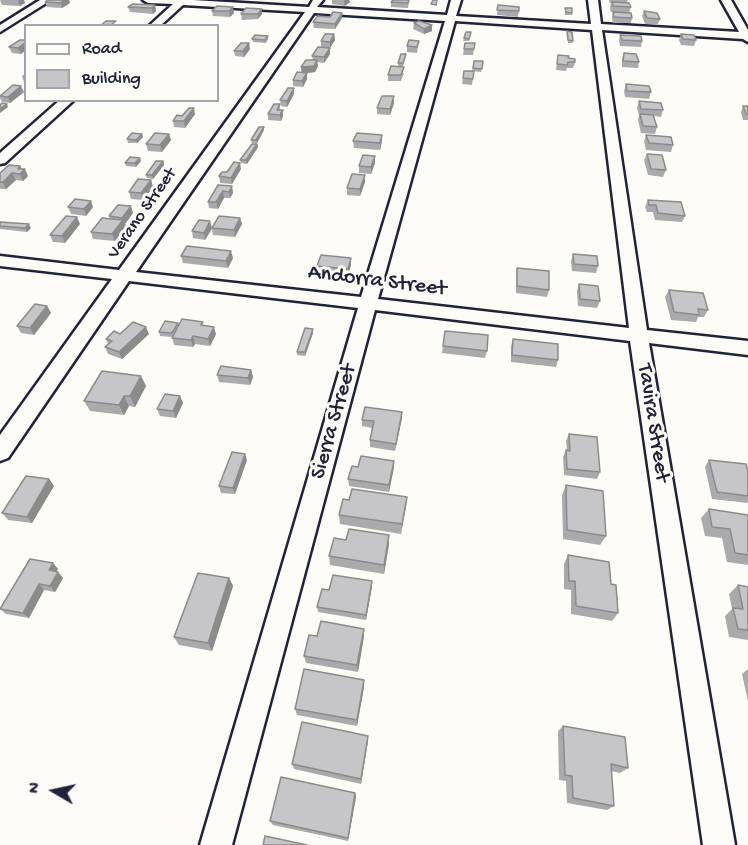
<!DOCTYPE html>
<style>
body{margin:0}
#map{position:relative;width:748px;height:845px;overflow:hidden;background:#fdfcf7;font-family:"Gochi Hand",sans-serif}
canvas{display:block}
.legend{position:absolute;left:24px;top:24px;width:195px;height:78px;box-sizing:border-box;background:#fdfcf7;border:2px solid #a5a5ac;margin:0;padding:8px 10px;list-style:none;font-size:18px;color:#22223b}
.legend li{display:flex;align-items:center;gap:12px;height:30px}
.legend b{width:30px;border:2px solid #a5a5ac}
.north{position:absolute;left:24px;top:761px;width:60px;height:60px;-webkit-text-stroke:4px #fdfcf7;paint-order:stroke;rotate:279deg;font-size:16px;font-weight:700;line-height:24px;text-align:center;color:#22223b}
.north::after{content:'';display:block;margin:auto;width:21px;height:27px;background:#22223b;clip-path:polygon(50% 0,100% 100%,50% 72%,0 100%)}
</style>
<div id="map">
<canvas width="748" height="845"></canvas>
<ul class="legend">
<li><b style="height:8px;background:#fdfcf7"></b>Road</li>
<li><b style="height:16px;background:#c6c6c8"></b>Building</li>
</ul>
<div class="north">N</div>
</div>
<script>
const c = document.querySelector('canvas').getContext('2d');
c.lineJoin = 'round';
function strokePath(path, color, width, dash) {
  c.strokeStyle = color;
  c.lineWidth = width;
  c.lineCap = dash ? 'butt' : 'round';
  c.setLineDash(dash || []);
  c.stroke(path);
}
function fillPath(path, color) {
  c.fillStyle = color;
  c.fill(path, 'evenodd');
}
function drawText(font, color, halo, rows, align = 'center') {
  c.font = font + ' "Gochi Hand",sans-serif';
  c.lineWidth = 6;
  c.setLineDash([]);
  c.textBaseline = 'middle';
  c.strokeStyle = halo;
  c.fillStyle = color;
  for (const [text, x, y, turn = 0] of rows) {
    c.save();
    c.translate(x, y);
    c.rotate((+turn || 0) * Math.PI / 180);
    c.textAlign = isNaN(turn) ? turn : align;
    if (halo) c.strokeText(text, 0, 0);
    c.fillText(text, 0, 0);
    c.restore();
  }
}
const minor = new Path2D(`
 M40 0H51L0 32V25Z
 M143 0H193L309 7 313 0H323L317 7 447 15 451 0H461L456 16 591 24 588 0H598L601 24 739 32 721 0H731L748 30V42L743 39 602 30 647 330 748 341V355L649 343 735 845H703L630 341 375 310 232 845H200L358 308 129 281 8 458 0 461V435L112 279 0 266V256L119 270 305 12 183 5 160 26H149L173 4 148 3ZM314 13 445 21 361 297 136 272ZM455 21 592 30 629 328 378 299Z
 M60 100H74L5 163 0 164V153Z`);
strokePath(minor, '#22223b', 5);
fillPath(minor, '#fdfcf7');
fillPath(new Path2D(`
 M0 0H24L25 3 20 6 2 5Z
 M48 0H69L70 3 62 8 47 7 45 2Z
 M332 0H349L350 2 345 6 332 4Z
 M409 0 408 8 391 7V2Z
 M609 0H628L627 3 631 7 629 13 611 12 610 8 611 3H610Z
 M155 5 156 11 153 14 130 12 128 7Z
 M498 5 519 11 518 17 497 15Z
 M217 6 234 13 230 17 213 16 212 11Z
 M565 8 572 13V15H565Z
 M644 11 660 19 658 24H645L642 16Z
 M613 12 632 18 631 23H613L612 18Z
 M342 13V18L335 29 314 28 313 22Z
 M241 14H262L258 19 242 20Z
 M414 23 432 31 424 34 413 29Z
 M567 31 573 41 572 43H568Z
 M471 32 469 41H463L464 38Z
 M334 34 335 40 330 48V54L324 63 317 62 318 66 315 72 307 73V79L303 87 293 86V80L313 60 312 56 321 47V41Z
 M681 34 696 40 694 46 681 45 679 40Z
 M620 35 642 41 641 47 620 46 619 41Z
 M268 36V39L266 43 253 42 252 39Z
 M26 40 21 54 12 53 9 47Z
 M419 41 417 53 407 52V46Z
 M465 43H475L473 55H463Z
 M250 49 244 57 235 56 234 51Z
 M624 53 639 62 638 68 622 67V59Z
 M558 55 568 58 575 62 573 68H567L566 71 556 70Z
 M406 57 403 66H398V63Z
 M474 61H483L481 72 472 71Z
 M464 71H474L472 85 462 84Z
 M26 73V83L24 82 22 76Z
 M404 73 401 81H388V75Z
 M626 84 651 92 649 99 625 97 624 91Z
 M24 92 10 103 2 102 0 98V95Z
 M294 94 287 107 281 106 280 100Z
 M394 96V103L390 115 377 114V108Z
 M639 101 663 110 661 117 654 116 657 127 655 134 641 133 638 120 639 115 637 108Z
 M280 104V110L283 116 281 121 268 120V114Z
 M743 106H748V120H743L741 112Z
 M195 114 185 128 174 127 173 121 182 116Z
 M264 130 257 143H252L251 140Z
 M142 134 143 137 137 143H128L127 139Z
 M169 134 171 140 162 152 148 151 146 144Z
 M646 135 673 145 671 152 646 150 644 141Z
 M353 141H382L380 150 354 148Z
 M257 144 258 147 247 164 241 163 240 160Z
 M647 154 666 170 663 177 648 175 644 160Z
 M141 161 136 167 126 166 125 163Z
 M163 161 164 165 153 179 147 178 146 175Z
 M375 163 371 174 359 173V166Z
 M20 166 28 176 23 181 16 180 6 189H0V173Z
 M241 169 232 184 220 183 219 176 227 172Z
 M365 175V182L360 196 347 195V188Z
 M151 180 153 187 143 200 131 199 129 192Z
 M218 185 232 186 233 193 230 198H224L218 209 209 208 208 202Z
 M648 200 685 216 682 222 655 220 653 212H647L645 207Z
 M68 207H93L86 216 71 214Z
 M133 213 125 224 126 226 115 241 93 239 91 232 110 218 109 216Z
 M240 218 242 224 235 237 213 235 212 229 205 240 193 238 192 231 212 227Z
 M0 222 31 228 27 232 0 229Z
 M80 224 65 243 53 242 50 235Z
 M573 254 598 266 596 273 572 271 571 261Z
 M181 256 233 258 228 268 183 263Z
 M351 258V265L348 276 317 273V266Z
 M517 268 549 290 547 297 516 293V275Z
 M579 284 600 301 597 308 578 306 577 291Z
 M669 290 708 310 704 317H698L696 322 671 320 665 297Z
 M47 306 51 313 34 335 21 333 17 326Z
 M178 323 179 325 204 326 216 334 210 346 195 344 193 347 174 345 172 337 160 336 159 332Z
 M313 329V333L305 356 297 355V352Z
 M445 331 487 351 485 358 442 353Z
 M120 334H149L122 359 108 354 105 347 108 344 106 339Z
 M513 339 558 360 556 367 511 362V346Z
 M251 370 253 377 250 385 219 382 217 375Z
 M141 376 146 386 135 407 129 406 124 415 90 411 84 401Z
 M183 403 176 418 160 416 157 409Z
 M402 412V418L395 451 370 447V440L372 428 362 426V420Z
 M569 434 600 472 597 479 564 475 563 457 566 450H567L566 441Z
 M247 460 235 494 221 493 219 486Z
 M709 460 748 471V503L712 499 705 467Z
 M394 461V467L389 492 349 486 348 479 358 467Z
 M49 479 54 486 32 523 8 520 2 513Z
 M566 485 606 536 600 545 563 539 562 495Z
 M407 497 401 534 340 524 339 515 349 500Z
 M709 509 748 515V565L727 562 722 538 705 536 701 518Z
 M346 540 389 544 384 574 330 565 329 556Z
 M568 555 618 613 612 621 571 614V590L564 589V564Z
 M53 563 58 569 56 571 58 572 63 578 55 592 44 590 29 618 6 614 0 609Z
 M229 578 233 586 212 651 179 645 174 637Z
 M372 581V586L366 620 318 612 317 607 329 590Z
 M738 585 748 587V640L729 637 725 616 732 609 729 594Z
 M364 629V636L358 672 306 663 304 656 317 636Z
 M748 669V701L742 674Z
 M364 687 357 726 297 715 295 709Z
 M563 726 628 768 620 773 611 771 614 806 607 810 567 803 566 781 559 780 558 731Z
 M368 736V741L361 784 294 769 292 764Z
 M355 793 356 797 348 841 273 825 270 821Z`), '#aaaaac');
fillPath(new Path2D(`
 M19 0H24L25 3 20 6 18 1Z
 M64 0H69L70 3 62 8 61 3Z
 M345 0H349L350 2 345 6 344 1Z
 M155 5 156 11 153 14 152 8Z
 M233 7 234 13 230 17 229 11Z
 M262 9V14L258 19V14Z
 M342 13V18L335 29V24Z
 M432 25V31L424 34V29Z
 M334 34 335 40 330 48V42Z
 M26 42V50L21 54 18 48Z
 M249 43 250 49 244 57 243 51Z
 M330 48V54L324 63V57Z
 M317 60 318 66 315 72 307 73V79L303 87 301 67Z
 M21 86 24 92 10 103 8 97Z
 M294 88V94L287 107V101Z
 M394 96V103L390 115V109Z
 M7 104 8 107 0 113V109Z
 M194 108 195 114 185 128 184 121Z
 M283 110V116L281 121 280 115Z
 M264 127V130L257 143 256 140Z
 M142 134 143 137 137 143 136 140Z
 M169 134 171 140 162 152 160 145Z
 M382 135V141L380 150V143Z
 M257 144 258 147 247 164 246 160Z
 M375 156V163L371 174V167Z
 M140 158 141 161 136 167 135 163Z
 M163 161 164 165 153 179 152 175Z
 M240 163 241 169 232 184 231 178Z
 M20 166 23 171 25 169 28 176 23 181 18 169Z
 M12 173 16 180 6 189 3 182Z
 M365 175V182L360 196V189Z
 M151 180 153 187 143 200 141 193Z
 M232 186 233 193 230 198 229 192Z
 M223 191 224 198 218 209 216 202Z
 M91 201 93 207 86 216 84 209Z
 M131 206 133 213 125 224 126 226 115 241 112 234 123 220 122 218Z
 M77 217 80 224 65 243 62 236Z
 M240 218 242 224 235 237 234 230Z
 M210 221 212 228 205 240 204 233Z
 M29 224 31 228 27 232 25 228Z
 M231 251 233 258 228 268 226 261Z
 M351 258V265L348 276V269Z
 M47 306 51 313 34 335 30 328Z
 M146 327 149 334 122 359 119 352Z
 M214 327 216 334 210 346 208 339Z
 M313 329V333L305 356V352Z
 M193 336 195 344 193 347 191 340Z
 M251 370 253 377 250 385 248 378Z
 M141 376 146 386 135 407 130 396Z
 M124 396 129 406 124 415 119 405Z
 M180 396 183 403 176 418 173 411Z
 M402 412V418L395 451 396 444Z
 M245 454 247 460 235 494 233 488Z
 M394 461V467L389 492V485Z
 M49 479 54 486 32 523 27 517Z
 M407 497 406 507 401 534 402 524Z
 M389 535V544L384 574V565Z
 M53 563 58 569 54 576 49 570Z
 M58 572 63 578 55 592 50 586Z
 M229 578 233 586 212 651 208 643Z
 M372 581V586L366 620V615Z
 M39 584 44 590 29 618 23 613Z
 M364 629V636L358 672 357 665Z
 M364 680V687L357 726V720Z
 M368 736V741L361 784V779Z
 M355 793 356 797 348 841V838Z`), '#8b8b8c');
const building = new Path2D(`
 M48 0H64L61 3 45 2Z
 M393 0H409L408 3 391 2Z
 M433 0H437L436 5 431 4Z
 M612 2 629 3 631 7 613 6Z
 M133 4 155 5 152 8 128 7Z
 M498 5 519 7V11L497 10Z
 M217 6 233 7 229 11H212Z
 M246 8 262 9 258 14H241Z
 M565 8H572V13L566 12Z
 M644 11 657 13 660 19 647 18Z
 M333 12 342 13 335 24 313 22 318 16 330 17Z
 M613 12 631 13 632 18 614 17Z
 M106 21H116L111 25 100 26Z
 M419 21 432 25 424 29 414 23Z
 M567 31 572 32 573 41 568 40Z
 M466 32H471L469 39 464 38Z
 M325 34H334L330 42 321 41Z
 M681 34 694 35 696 40 683 39Z
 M255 35 268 36 265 40 252 39Z
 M620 35 641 36 642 41 622 40Z
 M20 40H26V42L18 48 9 47Z
 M409 40 419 41 417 47 407 46Z
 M241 43H249L243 51H234Z
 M465 43H475L474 49H464Z
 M318 47 330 48 324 57 312 56Z
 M624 53 636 54 639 62 623 61Z
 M401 54H406L403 63H398Z
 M558 55 569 56 568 58 575 59V62H568L567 65 557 64Z
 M306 60H317L314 66 301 67Z
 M474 61H483L482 69 473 68Z
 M391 66 404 67 401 75H388Z
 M464 71H474L473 79 463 78Z
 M297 72 307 73 302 81 293 80Z
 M626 84 649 86 651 92 627 91Z
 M13 85 21 86 8 97 0 96Z
 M288 88H294L287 101 280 100Z
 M382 96H394L390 109 377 108Z
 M639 101 661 103 663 110 641 109Z
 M2 103 7 104 0 109V105Z
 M274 104H280L277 110H283L280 115 268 114Z
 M743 106H748V114H746Z
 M189 108H194L184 121H173L177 115 182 116Z
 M640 114 653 115 657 127 643 126Z
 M259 127H264L256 140H251Z
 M132 133 142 134 136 140 127 139Z
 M155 133 169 134 160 145 146 144Z
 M357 133 382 135 380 143 353 141Z
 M646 135 671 137 673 145 649 143Z
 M252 144H257L246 160H240Z
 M647 154 662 155 666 170 651 169Z
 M363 155 375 156 371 167 359 166Z
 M130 157 140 158 135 163H125Z
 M156 161H163L152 175H146Z
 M234 162 240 163 231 178 219 176 222 172H227Z
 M9 165 20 166 18 169H25L20 174 12 173 3 182H0V173Z
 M352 174 365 175 360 189 347 188Z
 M138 179 151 180 141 193 129 192Z
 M218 185 232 186 229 192 223 191 216 202H208Z
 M75 199 91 201 84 209 68 207Z
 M648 200 681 202 685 216 658 213 656 205H649Z
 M118 205 131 206 122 218 109 216Z
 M66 216 77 217 62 236 50 235Z
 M219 216 240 218 234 230 212 228Z
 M102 218 123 220 112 234 91 232Z
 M199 220 210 221 204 233 192 231Z
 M0 222 29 224 25 228 0 226Z
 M187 246 231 251 226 261 181 256Z
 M573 254 597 256 598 266 574 264Z
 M321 255 351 258 348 269 317 266Z
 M517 268 549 271V290L517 286Z
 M579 284 598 286 600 301 580 299Z
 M669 290 703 293 708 310 698 309 699 315 674 312Z
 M35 304 47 306 30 328 17 326Z
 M182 319 203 322 201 325 214 327 208 339 193 336 191 340 172 338Z
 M165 321 178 323 172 333 159 332Z
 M133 322 146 327 119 352 105 347 112 341 106 339 114 331 120 334Z
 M305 328 313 329 305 352H297Z
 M445 331 488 335 487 351 443 346Z
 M513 339 558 344V360L512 355Z
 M221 366 251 370 248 378 217 375Z
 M102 371 141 376 130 396H124L119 405 84 401Z
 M165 394 180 396 173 411 157 409Z
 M365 407 402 412 396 444 370 440 374 421 362 420Z
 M569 434 597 437 600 472 567 469 566 450 570 451Z
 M232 452 245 454 233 488 219 486Z
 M361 456 394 461 389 485 348 479 352 466 358 467Z
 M709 460 746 464 748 471V496L717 492Z
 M26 476 49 479 27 517 2 513Z
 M566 485 603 491 606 536 567 530Z
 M352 489 407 497 402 524 339 515 343 499 349 500Z
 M709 509 748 515V555L735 553 730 529 712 527Z
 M349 529 389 535 384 565 329 556 334 538 346 540Z
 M568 555 609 562 611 584 616 585 618 613 576 606 575 581H569Z
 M30 559 53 563 49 570 58 572 50 586 39 584 23 613 0 609Z
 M198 573 229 578 208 643 174 637Z
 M333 575 372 581 366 615 317 607 322 589 329 590Z
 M738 585 748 587V630L738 629 733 608 743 609Z
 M321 621 364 629 357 665 304 656 309 635 317 636Z
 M304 669 364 680 357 720 295 709Z
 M302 722 368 736 361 779 292 764Z
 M563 726 625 737 628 768 611 764 614 806 573 798 572 776 565 775Z
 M281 777 355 793 348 838 270 821Z
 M265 836 307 845H263Z`);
fillPath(building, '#c6c6c8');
strokePath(building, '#8b8b8c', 1.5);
drawText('18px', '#22223b', '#fdfcf7', [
 ["Verano Street",143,214,-55]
]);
drawText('22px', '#22223b', '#fdfcf7', [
 ["Andorra Street",377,282,7],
 ["Sierra Street",335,422,-74],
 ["Tavira Street",652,423,81]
]);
</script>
